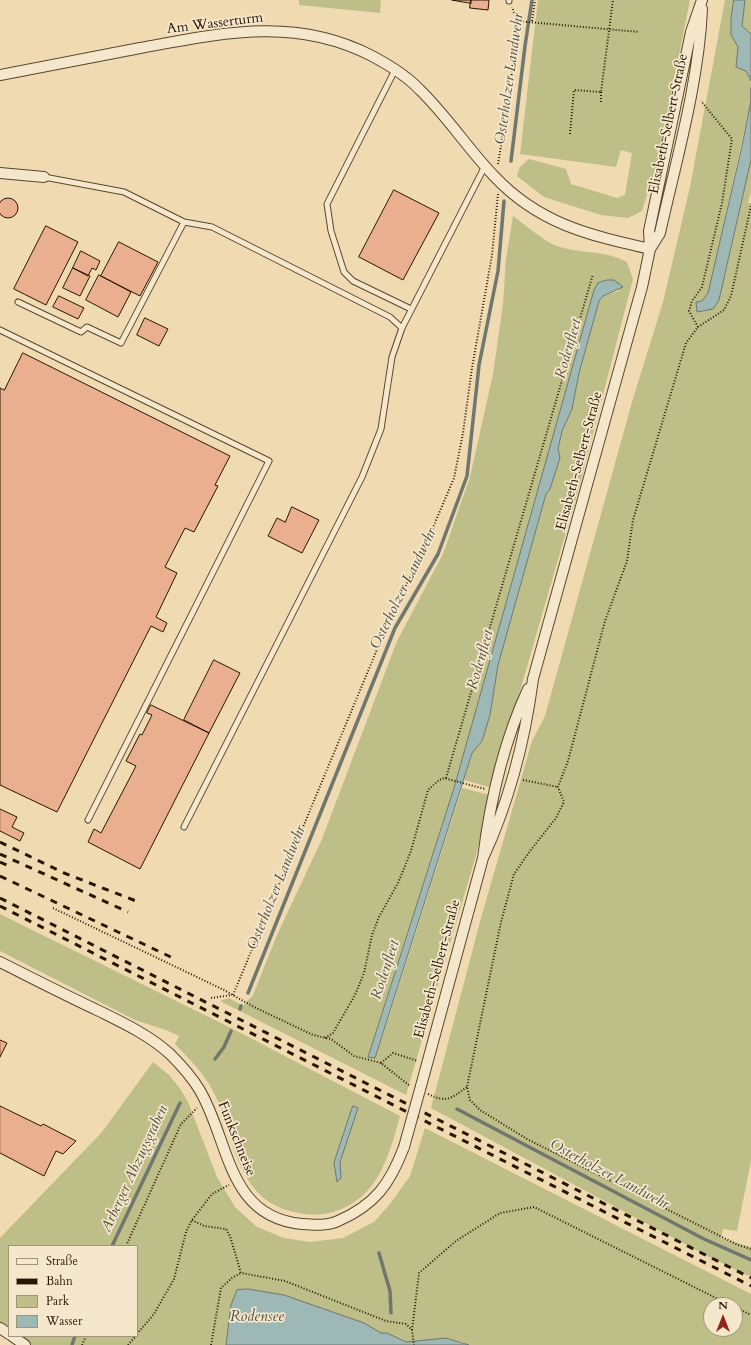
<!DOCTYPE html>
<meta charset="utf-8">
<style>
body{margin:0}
#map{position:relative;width:751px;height:1345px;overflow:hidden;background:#f0dab1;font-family:Cardo,serif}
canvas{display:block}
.legend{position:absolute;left:8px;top:1245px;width:130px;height:92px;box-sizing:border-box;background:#f5e7cc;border:1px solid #a3937b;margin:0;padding:5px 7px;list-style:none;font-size:12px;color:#281502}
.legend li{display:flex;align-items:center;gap:8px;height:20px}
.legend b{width:20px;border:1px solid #a3937b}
.north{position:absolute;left:703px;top:1297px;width:40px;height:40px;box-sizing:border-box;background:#f5e7cc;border:1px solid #a3937b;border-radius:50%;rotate:0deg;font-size:11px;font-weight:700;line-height:16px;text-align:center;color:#281502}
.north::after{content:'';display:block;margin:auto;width:14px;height:18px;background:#8f2418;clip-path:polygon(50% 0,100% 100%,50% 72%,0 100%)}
</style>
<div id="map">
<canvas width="751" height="1345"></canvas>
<ul class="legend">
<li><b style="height:5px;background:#f5e7cc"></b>Straße</li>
<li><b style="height:5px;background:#281502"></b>Bahn</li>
<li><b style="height:11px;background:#bebe88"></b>Park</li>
<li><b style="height:11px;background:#9eb8b6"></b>Wasser</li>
</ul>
<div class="north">N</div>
</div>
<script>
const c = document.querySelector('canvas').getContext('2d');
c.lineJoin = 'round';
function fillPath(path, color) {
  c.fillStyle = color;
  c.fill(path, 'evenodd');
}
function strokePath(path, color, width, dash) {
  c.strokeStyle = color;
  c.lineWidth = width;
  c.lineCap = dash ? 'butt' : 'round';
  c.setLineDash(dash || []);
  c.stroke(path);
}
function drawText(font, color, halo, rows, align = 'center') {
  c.font = font + ' Cardo,serif';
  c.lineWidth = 3.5;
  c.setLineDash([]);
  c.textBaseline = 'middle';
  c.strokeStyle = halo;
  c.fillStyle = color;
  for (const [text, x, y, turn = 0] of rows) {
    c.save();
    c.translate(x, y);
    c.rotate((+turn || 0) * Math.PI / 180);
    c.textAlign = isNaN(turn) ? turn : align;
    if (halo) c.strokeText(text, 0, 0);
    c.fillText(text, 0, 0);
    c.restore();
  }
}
fillPath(new Path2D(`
 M299 0H381L380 13 299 5Z
 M538 0H690L658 161 642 211 628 218 601 215 544 197 517 176 520 167 529 159 566 169 571 184 617 198 625 195 632 153 621 150 616 167 520 154Z
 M725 0H734L731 19V35L738 47 736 67 746 71 751 81V101L708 293 697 312 725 276 751 160V192L748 203H751V1161L737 1231 723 1229 721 1238 751 1247V1277L709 1257 431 1108 481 918 532 741 545 716 632 402 663 302 690 187Z
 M745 0H751V34L742 26Z
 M513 216C524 224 545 242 557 246 580 254 605 250 627 262L633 279 581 480 492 788 464 780 472 753 482 741 490 715 498 665 546 494 550 489 560 458 558 449 562 431 572 409 579 373 599 301 603 296 621 290H594L454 788 368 1056 375 1058 388 1020 462 788 490 795 476 855 406 1095 220 1001 229 998 243 1006 253 995 277 935 322 839 397 641 443 554 470 477 493 374 503 304 506 259Z
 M0 914 235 1030 400 1116C389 1156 378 1199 333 1212 320 1216 307 1215 294 1212 234 1199 236 1135 213 1091 203 1072 189 1059 175 1044L179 1036 166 1030 135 1020 0 951Z
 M153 1062 169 1075 179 1087 188 1102 217 1177 235 1207 257 1227 284 1238 310 1242 343 1238 374 1222 390 1204 410 1176 425 1128 751 1294V1345H469C452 1336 437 1342 419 1340L420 1345H20L0 1333V1238L102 1132ZM9 1246H137V1336H9ZM711 1305H735V1329H711Z`), '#bebe88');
const water = new Path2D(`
 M734 0H745L742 26 751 34V81L746 71 736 67 738 47 731 35V19Z
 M751 88V160L719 300 713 309 697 312 696 302 702 301 708 293 742 146 751 101Z
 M607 280H614L623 287 603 296 599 301 579 373 572 409 562 431 558 449 560 458 550 489 546 494 498 665 490 715 482 741 472 753 375 1058 368 1057 454 788 594 290 598 283Z
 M353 1106 358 1108 340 1162 341 1178 337 1182 334 1163Z
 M248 1289 284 1295 364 1323 381 1333H387L406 1342 446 1338 469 1345H226L231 1305 237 1290Z`);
fillPath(water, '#9eb8b6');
strokePath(water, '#6f776e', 1);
strokePath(new Path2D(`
 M511 161 525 46 532 0
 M248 993 395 628 438 554 467 476 479 365 498 271 504 201
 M240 1009 241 1006
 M215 1059 224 1047 231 1031
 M457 1109 704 1239 751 1260
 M112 1246 180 1103
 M379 1253 390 1291 391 1313
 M72 1345 75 1336`), '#6f776e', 3.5);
const building = new Path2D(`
 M452 0H471V3Z
 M471 0H489L488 10 470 8Z
 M394 190 439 213 403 280 359 257Z
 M-2 208a10 10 0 1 1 20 0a10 10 0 1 1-20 0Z
 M46 226 78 242 46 305 14 289Z
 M119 242 158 262 140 296 101 276Z
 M81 251 100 261 96 270 92 268 88 276 73 268Z
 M73 268 90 276 80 296 63 288Z
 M99 275 131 292 118 317 86 300Z
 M59 296 84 308 78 319 53 307Z
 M145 318 168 329 159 346 137 335Z
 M23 353 230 456 215 485 218 486 194 532 185 528 165 567 177 573 156 617 167 623 163 632 151 626 57 812 0 785V388L4 390Z
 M292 507 319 520 302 553 268 536 277 518 285 522Z
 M214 660 240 673 209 733 184 720Z
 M151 705 209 733 140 869 88 842 94 829 101 833 136 766 126 761 140 734 142 735 152 715 147 713Z
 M0 809 17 817 12 827 24 833 20 841 0 831Z
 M0 1040 7 1043 0 1057Z
 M0 1106 41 1126 43 1124 76 1141 63 1154 56 1151 44 1176 0 1153Z`);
fillPath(building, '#e9af8f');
strokePath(building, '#281502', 1);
const service = new Path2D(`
 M509 0V1
 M395 70 327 204 331 231 344 272 353 281 411 309
 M44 177 124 192 184 222 212 227 390 317 402 328
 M18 302 81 332 87 327 121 343 184 222
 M0 330 269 461 88 820
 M184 827 362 477 381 429 392 357 402 328 485 166`);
const minor = new Path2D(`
 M0 75C47 66 94 57 140 48 222 33 295 16 372 56 389 65 407 76 420 90 447 116 468 149 494 176 539 224 589 235 650 249
 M0 173 44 177
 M650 249 660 233C676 161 699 82 702 9
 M483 858C509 802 525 740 533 679L642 287 650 249 649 231 691 32 702 0
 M0 962C32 978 63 994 95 1009 121 1022 148 1034 170 1054 181 1065 191 1076 199 1089 230 1140 226 1217 302 1224 314 1225 327 1226 338 1221 375 1205 390 1184 404 1147
 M421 1086 483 858C490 802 504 741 528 689
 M0 1328 9 1334
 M12 1336 25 1345`);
strokePath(service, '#5a462e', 7);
strokePath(minor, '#5a462e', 12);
strokePath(new Path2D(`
 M517 21 639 32
 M532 21 535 0
 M601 102V92
 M570 134 574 90 601 92 613 0
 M498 164 510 91 517 21 512 7
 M751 206 731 296 724 310 698 327 686 343 633 520 627 561 605 621 568 761 558 787 564 802 556 818 530 851 514 874 501 922 467 1087 470 1100 480 1110 527 1139 738 1245 751 1249
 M698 327 689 311 692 301 702 287 722 203 732 139 701 101
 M446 778 593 274
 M523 780 558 787
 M53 908 224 990 254 1007 313 1035 331 1039 354 1056 381 1063 410 1086
 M233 995 391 616 426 544 454 478 463 433 472 368 492 255 498 194
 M211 998 232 995
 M325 1038 333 1033 355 995 364 973 372 935 379 917 398 883 411 851 428 790 439 780 444 778 485 789
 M381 1063 393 1053 418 1061
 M428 1094C447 1103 450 1099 467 1087
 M192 1220 204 1226 226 1229 230 1236 241 1273 285 1281 386 1321 406 1324 412 1330 414 1345
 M126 1246 181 1124 197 1108
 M735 1307 751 1315
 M412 1330 419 1273 456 1241 500 1213 534 1207 730 1305
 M137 1334 154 1314 174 1279 186 1232 192 1220 212 1194 229 1185
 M82 1345 86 1336
 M128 1345 136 1336
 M211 1345 221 1288 232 1278 241 1273`), '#281502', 2, [1, 2]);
strokePath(service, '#f5e7cc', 5);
strokePath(minor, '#f5e7cc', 10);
strokePath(new Path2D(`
 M0 842 64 873 136 901
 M0 854 128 912
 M0 862 9 866
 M0 876 175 959
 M0 898 751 1278
 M0 906 751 1286`), '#281502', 3, [7, 7]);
const minorBridge = new Path2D(`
 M404 1147 421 1086`);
strokePath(minorBridge, '#5a462e', 12, []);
strokePath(minorBridge, '#f5e7cc', 10);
drawText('14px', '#281502', '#f5e7cc', [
 ["Am Wasserturm",215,24,-7],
 ["Elisabeth-Selbert-Straße",669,124,-78],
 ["Elisabeth-Selbert-Straße",580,461,-75],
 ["Elisabeth-Selbert-Straße",438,969,-75],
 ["Funkschneise",236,1139,68]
]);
drawText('italic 15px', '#514e41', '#f5e7cc', [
 ["Osterholzer Landwehr",510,79,-82],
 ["Rodenfleet",569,349,-74],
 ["Osterholzer Landwehr",404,589,-64],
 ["Rodenfleet",481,660,-74],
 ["Osterholzer Landwehr",277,888,-68],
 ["Rodenfleet",386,970,-72],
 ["Arberger Abzugsgraben",135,1169,-65],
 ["Osterholzer Landwehr",609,1175,28],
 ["Rodensee",257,1318]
]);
</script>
